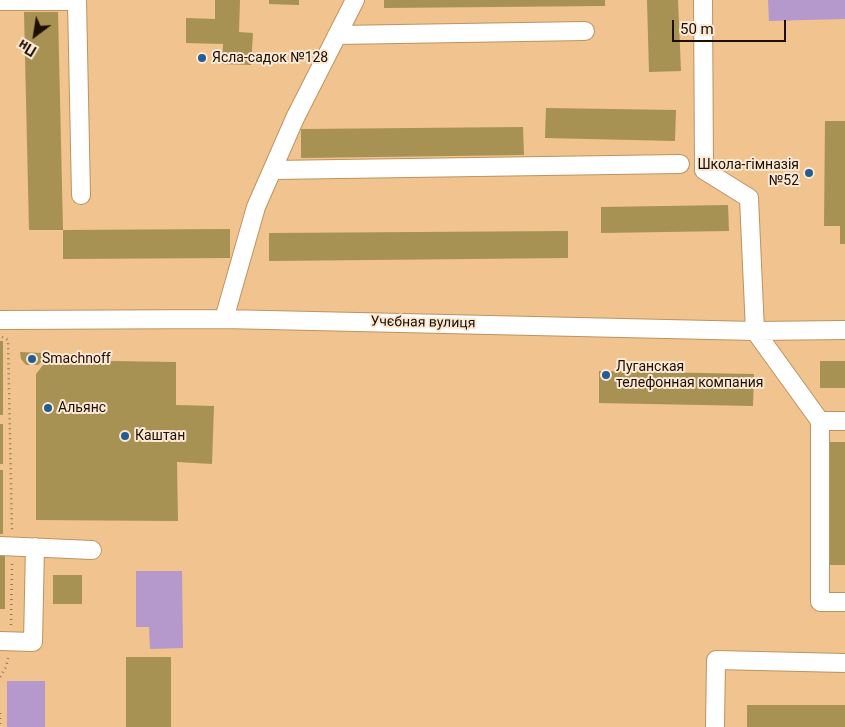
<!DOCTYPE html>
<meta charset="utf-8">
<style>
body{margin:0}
#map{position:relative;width:845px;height:727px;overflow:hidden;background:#f0c38f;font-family:Roboto,sans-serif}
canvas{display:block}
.north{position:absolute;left:10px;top:10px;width:50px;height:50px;-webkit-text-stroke:4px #fce9d5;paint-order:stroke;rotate:211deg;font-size:14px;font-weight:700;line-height:20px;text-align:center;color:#1e0e00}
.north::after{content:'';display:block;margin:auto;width:18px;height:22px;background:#1e0e00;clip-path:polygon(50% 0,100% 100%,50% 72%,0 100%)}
.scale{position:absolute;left:672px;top:20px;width:114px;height:22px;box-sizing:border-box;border:2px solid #1e0e00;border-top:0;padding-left:6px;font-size:15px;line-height:18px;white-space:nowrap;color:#1e0e00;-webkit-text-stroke:4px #fce9d5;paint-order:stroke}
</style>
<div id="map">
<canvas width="845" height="727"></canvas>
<div class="north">Пн</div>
<div class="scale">50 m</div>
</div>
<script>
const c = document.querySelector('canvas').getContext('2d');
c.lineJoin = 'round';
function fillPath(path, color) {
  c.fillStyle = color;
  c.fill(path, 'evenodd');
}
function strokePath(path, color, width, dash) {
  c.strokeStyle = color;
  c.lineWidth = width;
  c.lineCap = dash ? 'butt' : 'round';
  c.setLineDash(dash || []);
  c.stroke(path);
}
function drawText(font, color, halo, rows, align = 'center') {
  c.font = font + ' Roboto,sans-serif';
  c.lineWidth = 4;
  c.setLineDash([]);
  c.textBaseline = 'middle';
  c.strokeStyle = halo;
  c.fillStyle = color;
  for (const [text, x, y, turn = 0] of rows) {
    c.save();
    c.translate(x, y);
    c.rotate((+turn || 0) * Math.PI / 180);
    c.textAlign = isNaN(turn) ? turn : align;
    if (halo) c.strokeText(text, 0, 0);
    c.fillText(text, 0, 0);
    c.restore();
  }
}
fillPath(new Path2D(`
 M768 0H845V19L769 21Z
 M136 571H182L183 648 150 649 149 627H136Z
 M45 681V727H7V681Z`), '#b699cc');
fillPath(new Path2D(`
 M215 0H240L239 32 253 33 251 65 222 64 223 44 186 43V18L215 19Z
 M269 0H299V5L269 4Z
 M384 0H605V6L384 8Z
 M647 0H678L681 71 649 72Z
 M24 12H58L63 230H29Z
 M546 108 676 110 675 141 545 138Z
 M825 121H845V244H840V226H824Z
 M523 127 524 155 301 158V129Z
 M728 205 729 231 601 233V207Z
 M230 229V258L63 259V230Z
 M568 231V258L269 261V233Z
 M0 341H3V415H0Z
 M20 352 43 353V360L38 365H26L21 359Z
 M47 360 176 362V405L214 406 212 464 177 462 178 521 36 520V374Z
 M820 361H845V388H820Z
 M599 371 754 374 753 406 599 403Z
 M0 424H3V464H0Z
 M825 442H845V565H826Z
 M0 470H3V534H0Z
 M0 554H5V609H0Z
 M53 575H82V604H53Z
 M126 657H171V727H126Z
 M747 705H845V727H747Z`), '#a79153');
const minor = new Path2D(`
 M703 0 704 170 749 198 755 331 820 421V602H845
 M0 1H77L81 195
 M337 35 585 31
 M273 170 680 164
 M224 319 256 207 295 118 355 0
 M0 320 224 319 755 331 845 330
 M820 421H845
 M0 546 92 550
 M0 641 33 642 35 547
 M715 727 716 660 845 663`);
strokePath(minor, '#be9360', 20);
strokePath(new Path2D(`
 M2 337 8 340 12 530
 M11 625 12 563
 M0 677 6 667 8 658
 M0 713V727`), '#967551', 2.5, [1, 4]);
strokePath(minor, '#fff', 18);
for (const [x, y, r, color] of [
 [202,58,5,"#225d94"],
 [809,173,5,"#225d94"],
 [32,359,5,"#225d94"],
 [606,375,5,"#225d94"],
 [48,408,5,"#225d94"],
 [125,436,5,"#225d94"]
]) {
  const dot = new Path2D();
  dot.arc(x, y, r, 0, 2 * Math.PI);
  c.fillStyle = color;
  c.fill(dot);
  strokePath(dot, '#fce9d5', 2);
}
drawText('14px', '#1e0e00', '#fce9d5', [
 ["Ясла-садок №128",212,58],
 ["Школа-гімназія",799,165,"right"],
 ["№52",799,181,"right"],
 ["Smachnoff",42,359],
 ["Луганская",616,367],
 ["телефонная компания",616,383],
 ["Альянс",58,408],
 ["Каштан",135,436]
], 'left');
drawText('14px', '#1e0e00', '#fce9d5', [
 ["Учєбная вулиця",423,323,1]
]);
</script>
